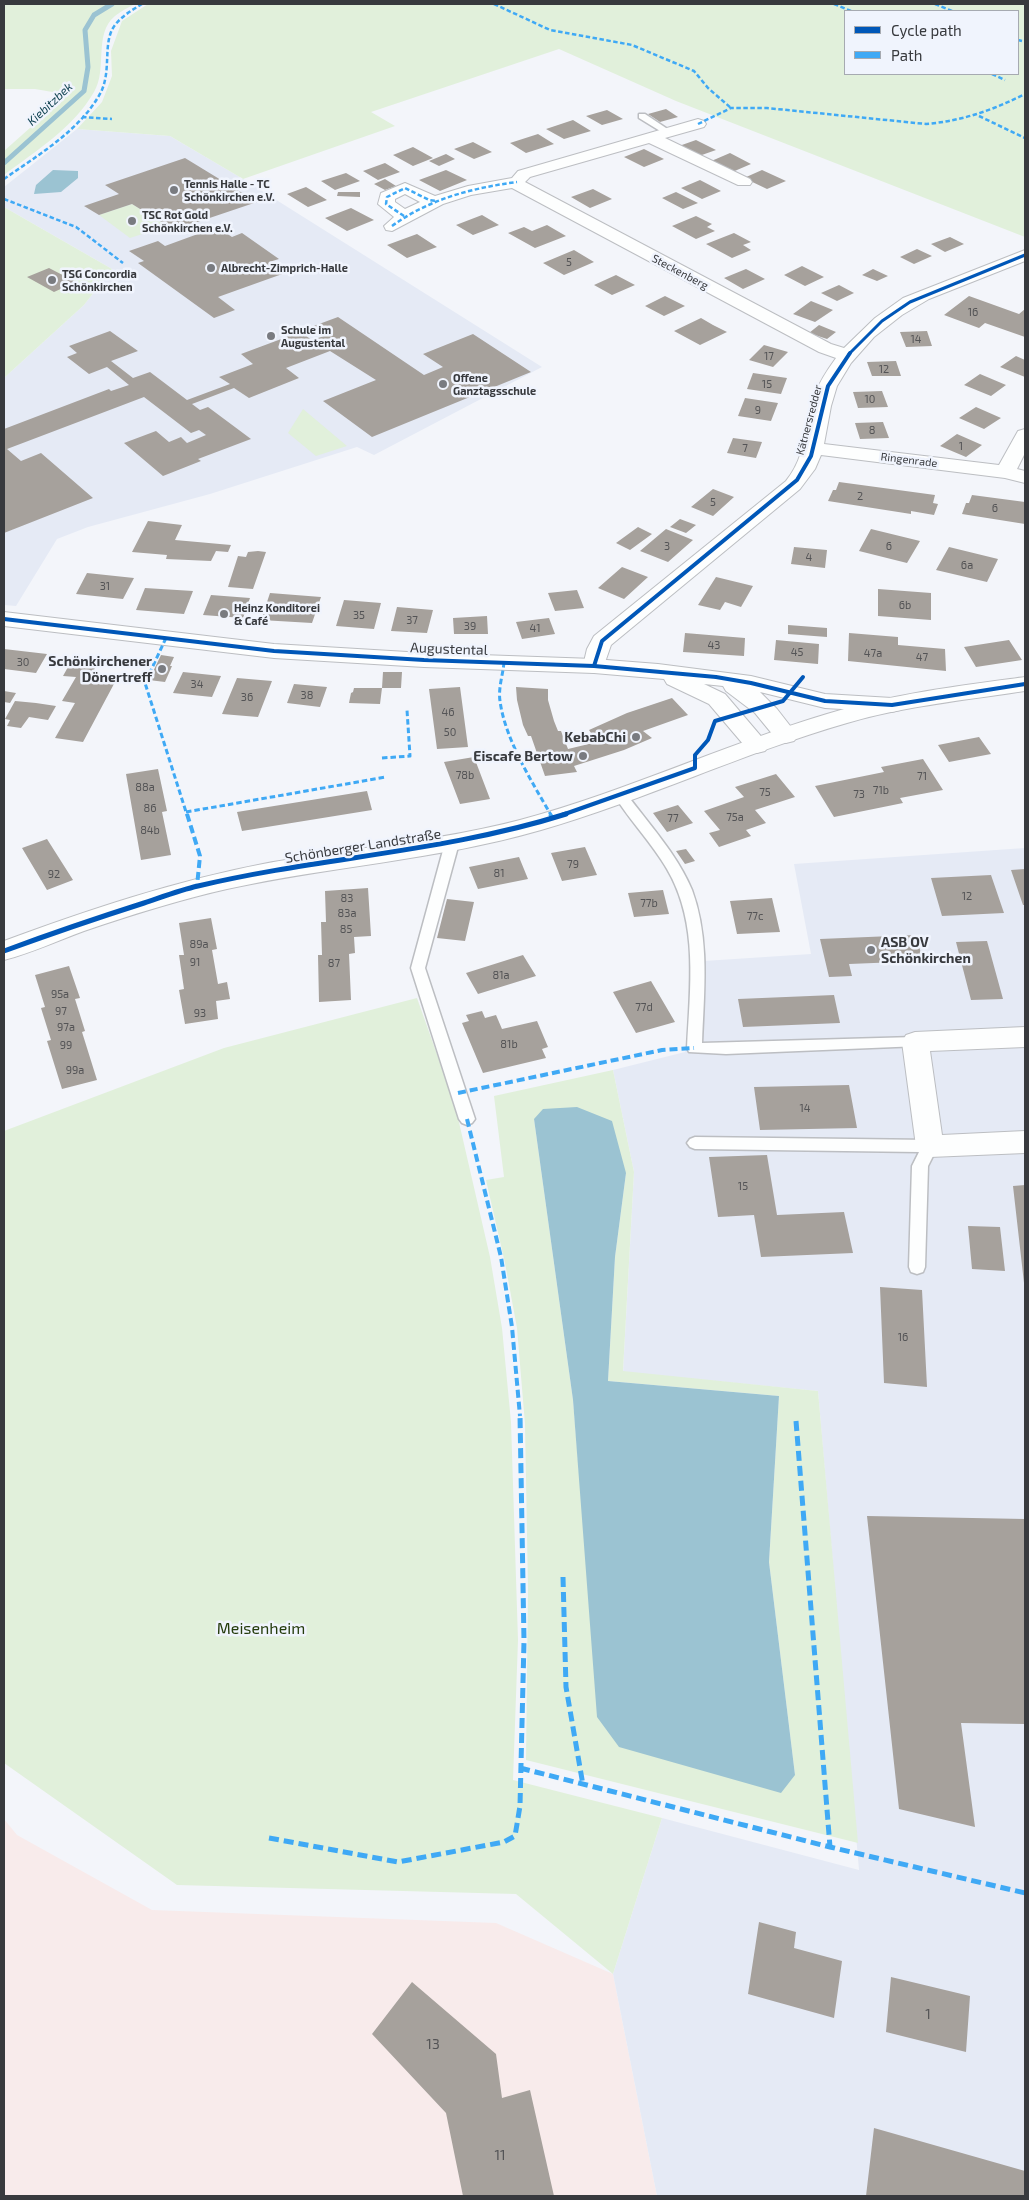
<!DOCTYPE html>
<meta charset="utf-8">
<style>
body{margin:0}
#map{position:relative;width:1029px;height:2200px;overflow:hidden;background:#f3f5fa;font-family:"Exo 2",sans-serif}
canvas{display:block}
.frame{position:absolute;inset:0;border:5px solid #383a3e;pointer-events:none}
.legend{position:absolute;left:844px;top:10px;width:175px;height:65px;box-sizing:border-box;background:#f0f4fd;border:1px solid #a6aab1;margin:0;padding:6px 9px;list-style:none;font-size:15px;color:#383a3e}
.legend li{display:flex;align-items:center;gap:10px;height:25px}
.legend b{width:25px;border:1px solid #a6aab1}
</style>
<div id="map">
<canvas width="1029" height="2200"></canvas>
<div class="frame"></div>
<ul class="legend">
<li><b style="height:6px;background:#0057b8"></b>Cycle path</li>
<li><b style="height:6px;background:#3fa9f5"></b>Path</li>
</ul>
</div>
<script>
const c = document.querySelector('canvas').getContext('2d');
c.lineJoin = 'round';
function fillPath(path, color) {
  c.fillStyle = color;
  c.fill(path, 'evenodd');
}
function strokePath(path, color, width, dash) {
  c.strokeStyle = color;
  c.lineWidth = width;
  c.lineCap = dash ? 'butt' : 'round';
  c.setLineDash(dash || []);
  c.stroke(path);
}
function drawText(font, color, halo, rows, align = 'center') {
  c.font = font + ' "Exo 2",sans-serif';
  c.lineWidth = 5;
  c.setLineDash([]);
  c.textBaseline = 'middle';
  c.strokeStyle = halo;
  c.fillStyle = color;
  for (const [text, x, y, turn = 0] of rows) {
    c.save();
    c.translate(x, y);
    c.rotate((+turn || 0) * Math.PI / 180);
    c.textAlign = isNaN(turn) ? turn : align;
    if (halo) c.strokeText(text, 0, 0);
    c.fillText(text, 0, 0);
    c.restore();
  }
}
fillPath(new Path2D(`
 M4 1819 17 1835 152 1910 496 1923 613 1974 657 2196H4Z`), '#f8ebeb');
fillPath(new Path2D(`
 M77 129 170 136 243 179 542 367 374 455 357 447 210 494 88 527 57 539 16 606 4 605V378L84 305 112 269 4 207V187Z
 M1025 848V2196H657L613 1974 662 1818 859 1870 818 1391 623 1372 634 1172 613 1070 685 1052 699 1023 704 961 811 954 794 864Z`), '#e5eaf5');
fillPath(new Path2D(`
 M4 4H135C129 7 121 11 115 16 93 34 108 69 94 92 73 128 37 150 4 175V151L40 119 64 94 35 89H4Z
 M148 4H1025V237L676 101 559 49 371 112 395 126 243 179 170 136 77 129 102 102 112 76 111 51 122 21ZM845 11H1018V74H845Z
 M132 204 167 226 130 238 99 215Z
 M4 207 112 269 84 305 4 378Z
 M303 409 347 446 316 456 288 433Z
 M417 998 455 1105 490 1257 502 1328 511 1422 518 1640 513 1780 662 1818 613 1974 516 1894 177 1885 4 1763V1131L224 1048Z
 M613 1070 634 1172 623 1371 818 1391 858 1843 526 1760 528 1589 525 1424 517 1328 505 1263 486 1180 504 1177 494 1096ZM534 1119 626 1173 615 1257 608 1381 779 1396 769 1562 795 1775 579 1472 573 1400Z`), '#e1f0db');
fillPath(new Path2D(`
 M53 170 78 171V178L61 192 34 194 36 185Z
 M577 1107 612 1121 626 1173 615 1257 608 1381 779 1396 769 1562 795 1775 781 1793 619 1747 597 1717 573 1400 534 1119 543 1109Z`), '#9bc3d2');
strokePath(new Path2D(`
 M4 163 84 91 88 67 85 30 94 15 112 4`), '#9bc3d2', 5);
fillPath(new Path2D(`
 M666 109 678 117 660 122 648 114Z
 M607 110 623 119 602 125 586 116Z
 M573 120 591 131 564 139 546 129Z
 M538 134 554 144 526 153 510 143Z
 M696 140 716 150 699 156 679 146Z
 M473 142 492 152 474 159 454 149Z
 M413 147 433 158 413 166 393 155Z
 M644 149 664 159 644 167 624 157Z
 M730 153 751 164 730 173 709 162Z
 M446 154 455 159 439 166 429 161Z
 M185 158 257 202 174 230 132 204 99 215 84 206 119 194 105 185Z
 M385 163 400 172 378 180 363 171Z
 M446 170 467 180 440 191 419 180Z
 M762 170 786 181 767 189 744 178Z
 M346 173 360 181 335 190 321 181Z
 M385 179 396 186 385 190 374 184Z
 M700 180 721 191 702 199 681 188Z
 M306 187 327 200 308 207 287 194Z
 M593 189 612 199 590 208 571 197Z
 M338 192H360V197L337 196Z
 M676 192 698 203 683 209 662 198Z
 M351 208 374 220 347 231 325 218Z
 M482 215 499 225 473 235 456 225Z
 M696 216 712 224 707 227 715 231 696 239 672 226Z
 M547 225 566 236 535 248 508 233 524 227 532 231Z
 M217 227 232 237 242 233 279 259 269 262 285 273 218 297 235 310 214 318 138 263 144 261 129 251 158 241 165 246Z
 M734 233 751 242 743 245 751 250 732 258 706 244Z
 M417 234 437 247 407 258 387 245Z
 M950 237 964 244 945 252 931 244Z
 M917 249 932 256 914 264 900 257Z
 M574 250 594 262 564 275 543 263Z
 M802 266 824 277 805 286 784 275Z
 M49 268 76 282 54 292 27 277Z
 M746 269 765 279 743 289 724 278Z
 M873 269 888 276 877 281 862 275Z
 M616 275 635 285 612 295 594 285Z
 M839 285 854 293 837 301 821 293Z
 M665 296 685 306 664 316 645 306Z
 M969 296 1019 314 1025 309V337L985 323 979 328 944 315Z
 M811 301 833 310 815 322 793 314Z
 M338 317 424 375 443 367 423 354 473 334 531 372 372 437 323 401 376 380 330 351 286 368 299 378 249 398 234 388 192 404 200 410 208 407 251 439 198 459 201 461 163 476 124 443 156 431 169 442 181 437 187 443 206 435 199 430 191 433 144 397 7 449 21 461 41 453 93 498 4 533V429L109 389 111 391 129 385 107 367 89 374 67 357 77 353 69 346 110 331 138 351 111 361 133 378 150 372 187 400 230 384 219 377 253 364 241 354 300 332 312 340 324 336 311 327Z
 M701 318 713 325 727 332 700 345 674 331Z
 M819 325 836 332 827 339 809 333Z
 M927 331 932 346 906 347 900 332Z
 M764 345 788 352 773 367 749 360Z
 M1016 356 1025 360V377L1000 367Z
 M896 361 901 376H872L867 362Z
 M753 373 787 378 781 394 747 389Z
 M980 374 1006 385 991 396 964 385Z
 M882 391 888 407 858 408 853 392Z
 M745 398 778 403 771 421 738 416Z
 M976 407 1001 418 984 429 959 418Z
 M883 422 889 438 860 439 855 423Z
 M957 434 982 445 966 457 940 446Z
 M733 438 762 442 756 458 727 453Z
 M839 482 935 495 933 503 938 504 934 515 911 511V514L828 501 833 490H836Z
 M713 489 734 497 713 516 691 507Z
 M972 495 1025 502V524L962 514 966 503H969Z
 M680 519 696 525 686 533 670 527Z
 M148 521 182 525 175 540 231 545 228 552 216 551 211 561 166 559 167 555 132 552Z
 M638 527 652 534 630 550 616 543Z
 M666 529 693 540 668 562 640 551Z
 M871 529 920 541 907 563 859 551Z
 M794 547 827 550 825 568 791 564Z
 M949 547 998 559 987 582 936 570Z
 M258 551 266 552 253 589 228 587 238 556 246 557 248 552Z
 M622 567 648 577 624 599 598 588Z
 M87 573 134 578 123 599 76 594Z
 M716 577 753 586 741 607 725 602 720 610 698 605Z
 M145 588 193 591 184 614 136 610Z
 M878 589 931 593V620L878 616Z
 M577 590 584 608 555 611 548 593Z
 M270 593 321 597 312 623 261 620Z
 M211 595 250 598 243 618 203 615Z
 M344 600 381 603 374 629 336 626Z
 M397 607 433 610 427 633 391 631Z
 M487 616 488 634H454L453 618Z
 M549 618 555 634 522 639 516 622Z
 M788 625 827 628V637L788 634Z
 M685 633 745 638 744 656 683 652Z
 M849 633 898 637V645L945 649 946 671 848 661Z
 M776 640 819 644 818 664 774 660Z
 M1009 640 1022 660 976 667 964 647Z
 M4 649 47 654 36 673 4 669Z
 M161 655 174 657 170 666H172L165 682 149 680Z
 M73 658 99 661 89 679 115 682 83 742 55 738 75 703 62 701 76 677 63 676Z
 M183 672 221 676 212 697 173 693Z
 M383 672H402L401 688H382Z
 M237 678 272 681 258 717 222 714Z
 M294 684 327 687 320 707 287 703Z
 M460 687 468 747 437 749 429 689Z
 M516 687 548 689V700L554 721 558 731H561L568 749 597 742 589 730 627 713 672 698 688 715 643 731 652 738 624 750 574 766 577 772 545 776 531 736H528L523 725 517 700Z
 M354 688H382L380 704 349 703 351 693 353 692Z
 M4 691 16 693 10 703 4 702Z
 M15 701 36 703 56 706 48 720 29 717 21 728 7 726 10 720 5 719Z
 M979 737 991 754 949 762 938 745Z
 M474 757 490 799 460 804 444 762Z
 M923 759 943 790 900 798 903 803 834 817 815 786 884 772 881 767Z
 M158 769 167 811 162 812 171 855 141 860 126 774Z
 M776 774 795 797 755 810 766 823 746 830 751 836 719 847 709 833 720 830 704 811 744 797 735 787Z
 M367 791 372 810 242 831 237 812Z
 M678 805 693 823 667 832 653 813Z
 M47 839 73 880 47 890 22 848Z
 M585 847 597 875 562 881 551 853Z
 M686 849 695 861 685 864 676 851Z
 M519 857 528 879 478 889 469 867Z
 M1025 869V905H1023L1011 870Z
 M991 875 1004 913 942 916 931 878Z
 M368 888 371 936 354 937 355 953 349 954 351 1000 319 1002 318 955H322L321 922H326L325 891Z
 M663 890 669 914 634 917 628 893Z
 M772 898 780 932 737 934 730 901Z
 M447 899 474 902 465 941 437 938Z
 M211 918 217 949 212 950 218 984 227 982 230 999 216 1001 218 1019 185 1024 179 990 184 989 179 955H184L179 923Z
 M916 935 923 961 849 964 852 976 829 977 820 939Z
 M987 941 1003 999 971 1000 956 942Z
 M523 955 536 976 478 994 466 973Z
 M69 966 80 998 75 999 85 1031 82 1032 97 1080 62 1089 47 1041 51 1040 41 1008 45 1007 35 975Z
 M651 981 675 1022 636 1033 613 992Z
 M834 995 840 1023 743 1027 738 999Z
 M482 1011 485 1018 496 1015 502 1029 537 1021 548 1047 542 1049 546 1058 483 1073 462 1023 469 1021 466 1015Z
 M849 1085 857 1128 760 1130 754 1087Z
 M767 1155 777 1215 844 1212 853 1253 761 1257 754 1215 718 1217 709 1157Z
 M1025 1185V1282L1024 1283 1013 1186Z
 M968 1226 1000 1227 1005 1271 972 1269Z
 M880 1287 922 1290 927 1387 884 1383Z
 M867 1516 1025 1519V1724L961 1723 975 1827 899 1809Z
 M759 1922 796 1932 794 1948 842 1961 834 2018 748 1994Z
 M891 1977 970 1996 966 2052 886 2032Z
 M412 1982 496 2054 502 2098 530 2090 554 2196H463L446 2113 372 2034Z
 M874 2128 1025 2171V2196H866Z`), '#a6a19c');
const service = new Path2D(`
 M639 114H645L672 132 665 134 639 118Z
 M620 791 625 792C648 823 677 854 692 890 710 939 704 992 702 1043L915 1037 920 1038 922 1042 920 1046 726 1054 689 1052 687 1048C690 988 699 923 667 869 652 843 630 821 614 795Z
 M452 838 457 840 459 843 425 968 475 1119 472 1123 467 1125 462 1123 459 1119 411 968 445 843 447 840Z
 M695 1137 930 1140 935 1142 938 1146 928 1166 925 1267 923 1272 917 1274 911 1272 909 1267 912 1166 919 1152 695 1149 690 1147 687 1143 690 1139Z`);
const minor = new Path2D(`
 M698 119 704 121 706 124 704 127 665 138 750 179 752 182 750 185H738L649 143 530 177 525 182 831 344 844 348 875 318 903 298 1025 250V261L929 299 902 315 874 337 851 363 837 386 831 406 824 444 999 465 1018 431 1025 429V453L1017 469 1025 471V483L1005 478 821 455 815 469 800 489 611 645 602 671 594 673 586 671 583 666 587 649 594 636 786 481C807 455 805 425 815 394 820 381 828 369 836 358L819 352 512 188 471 195 443 204 392 231 386 230 384 226 394 217 378 204 381 193 405 183 435 196 468 186 512 178 518 171ZM405 194 420 202 405 209 395 202V199Z
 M1025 1027V1047L930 1051 942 1135 1025 1131V1153L930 1157 920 1154 916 1146 902 1042 906 1035 915 1032Z`);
const tertiary = new Path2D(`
 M4 612 274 644 424 653 594 659 658 664 751 676 825 694 892 698 900 700 903 705 900 710 892 712 825 708 760 692 777 709 798 736 794 741 786 743 778 741 755 713 726 691 723 686 704 684 725 694 765 741 769 746 765 751 757 753 749 751 709 704 667 684 664 679 594 673 424 667 274 658 4 626Z`);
const secondary = new Path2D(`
 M1025 677V691C966 700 905 706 847 723 743 753 645 800 541 830 438 860 331 866 227 889 178 900 131 915 84 931 57 941 31 953 4 960V941C88 910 175 881 263 864 349 848 436 842 520 820 625 792 723 745 827 714 891 694 958 686 1025 677Z`);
strokePath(service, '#bcbec2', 3);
strokePath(minor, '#bcbec2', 2);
strokePath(tertiary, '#bcbec2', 2);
strokePath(secondary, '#bcbec2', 2);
fillPath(service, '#fdfefe');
fillPath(minor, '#fdfefe');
fillPath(tertiary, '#fdfefe');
fillPath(secondary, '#fdfefe');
strokePath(new Path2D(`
 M494 4 550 30 632 45 694 71 708 88 731 108
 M834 4 851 11
 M935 4 952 11
 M1018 40 1022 41
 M992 74 1005 80
 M979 116 1025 138
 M82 117 112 119
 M698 124 731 108H767L926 124C962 121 993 110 1025 94
 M4 179C38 155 81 130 101 92 112 69 102 42 115 25 122 16 132 10 142 4
 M4 199 76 227 123 263
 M404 216 386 204 387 197 405 188 429 200 437 201
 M392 226C429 199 472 188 517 182`), '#3fa9f5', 2.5, [4.5, 2.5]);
strokePath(new Path2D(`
 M166 638 145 683 187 815
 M504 662C503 675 498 688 500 701 505 739 532 782 551 815
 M382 758 410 756 407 710
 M186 812 386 777`), '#3fa9f5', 3, [5.5, 3]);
strokePath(new Path2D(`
 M187 814 200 856 197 886
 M550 814 553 819
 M458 1093 662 1050 694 1048
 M467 1119 501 1257 512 1327 520 1416`), '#3fa9f5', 4, [8, 4]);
strokePath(new Path2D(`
 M796 1421 830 1847
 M563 1577 566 1687 583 1785
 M520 1768 830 1847 1025 1893
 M269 1838 398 1862 504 1842 515 1836 520 1806 524 1641 520 1415`), '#3fa9f5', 5, [10, 5]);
strokePath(new Path2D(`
 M849 354 882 321 910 302 1025 255`), '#0057b8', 3);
strokePath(new Path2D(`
 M4 619 274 651 424 660 594 666 716 677 751 683 825 701 892 705 1025 684
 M594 666 602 641 797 480 811 456 828 386 850 353
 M562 815 695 768V755L708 740 715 721 783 701 803 677`), '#0057b8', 4);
strokePath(new Path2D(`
 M4 951C50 934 97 918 144 903 162 897 180 890 198 886 320 857 446 852 566 814`), '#0057b8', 5);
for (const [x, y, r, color] of [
 [174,190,5,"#797b80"],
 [132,221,5,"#797b80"],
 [211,268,5,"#797b80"],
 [52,280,5,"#797b80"],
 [271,336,5,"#797b80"],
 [443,384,5,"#797b80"],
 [224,614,5,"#797b80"],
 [162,669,5,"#797b80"],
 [636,737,5,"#797b80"],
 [583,756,5,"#797b80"],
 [871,950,5,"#797b80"]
]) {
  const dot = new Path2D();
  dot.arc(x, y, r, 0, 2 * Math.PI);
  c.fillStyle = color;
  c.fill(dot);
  strokePath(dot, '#f0f4fd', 2);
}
drawText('bold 11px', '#383a3e', '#f0f4fd', [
 ["Tennis Halle - TC",184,184],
 ["Schönkirchen e.V.",184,197],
 ["TSC Rot Gold",142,215],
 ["Schönkirchen e.V.",142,228],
 ["Albrecht-Zimprich-Halle",221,268],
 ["TSG Concordia",62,274],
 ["Schönkirchen",62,287],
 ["Schule im",281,330],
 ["Augustental",281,343],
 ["Offene",453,378],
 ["Ganztagsschule",453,391],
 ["Heinz Konditorei",234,608],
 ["& Café",234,621]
], 'left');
drawText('11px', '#545456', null, [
 ["5",569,262],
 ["16",973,312],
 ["14",916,339],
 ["17",769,356],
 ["12",884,369],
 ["15",767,384],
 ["10",870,399],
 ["9",758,410],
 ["8",872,430],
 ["1",961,446],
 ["7",745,448],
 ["2",860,496],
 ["5",713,502],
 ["6",995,508],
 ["3",667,546],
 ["6",889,546],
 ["4",809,557],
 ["6a",967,565],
 ["31",105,586],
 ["6b",905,605],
 ["35",359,615],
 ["37",412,620],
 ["39",470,626],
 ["41",535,628],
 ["43",714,645],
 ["45",797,652],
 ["47a",873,653],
 ["47",922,657],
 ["30",23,662],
 ["34",197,684],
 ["38",307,695],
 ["36",247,697],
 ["46",448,712],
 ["50",450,732],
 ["78b",465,775],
 ["71",922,776],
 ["88a",145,787],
 ["71b",881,790],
 ["75",765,792],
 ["73",859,794],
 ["86",150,808],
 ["75a",735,817],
 ["77",673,818],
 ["84b",150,830],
 ["79",573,864],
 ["81",499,873],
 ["92",54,874],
 ["12",967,896],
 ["83",347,898],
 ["77b",649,903],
 ["83a",347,913],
 ["77c",755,916],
 ["85",346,929],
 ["89a",199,944],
 ["91",195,962],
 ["87",334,963],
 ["81a",501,975],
 ["95a",60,994],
 ["77d",644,1007],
 ["97",61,1011],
 ["93",200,1013],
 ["97a",66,1027],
 ["81b",509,1044],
 ["99",66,1045],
 ["99a",75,1070],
 ["14",805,1108],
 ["15",743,1186],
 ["16",903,1337]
]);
drawText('11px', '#383a3e', '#f0f4fd', [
 ["Steckenberg",680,272,28],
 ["Kätnersredder",809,420,-75],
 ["Ringenrade",909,460,7]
]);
drawText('italic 12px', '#124453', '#f0f4fd', [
 ["Kiebitzbek",50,104,-43]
]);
drawText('14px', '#383a3e', '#f0f4fd', [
 ["Augustental",449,649,2],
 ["Schönberger Landstraße",363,846,-9]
]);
drawText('bold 14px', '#383a3e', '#f0f4fd', [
 ["Schönkirchener",152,661],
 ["Dönertreff",152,677],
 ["KebabChi",626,737],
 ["Eiscafe Bertow",573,756],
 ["ASB OV",881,942,"left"],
 ["Schönkirchen",881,958,"left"]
], 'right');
drawText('14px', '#545456', null, [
 ["1",928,2014],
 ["13",433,2044],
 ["11",500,2155]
]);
drawText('16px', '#253c0d', '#f0f4fd', [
 ["Meisenheim",261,1629]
]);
</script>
